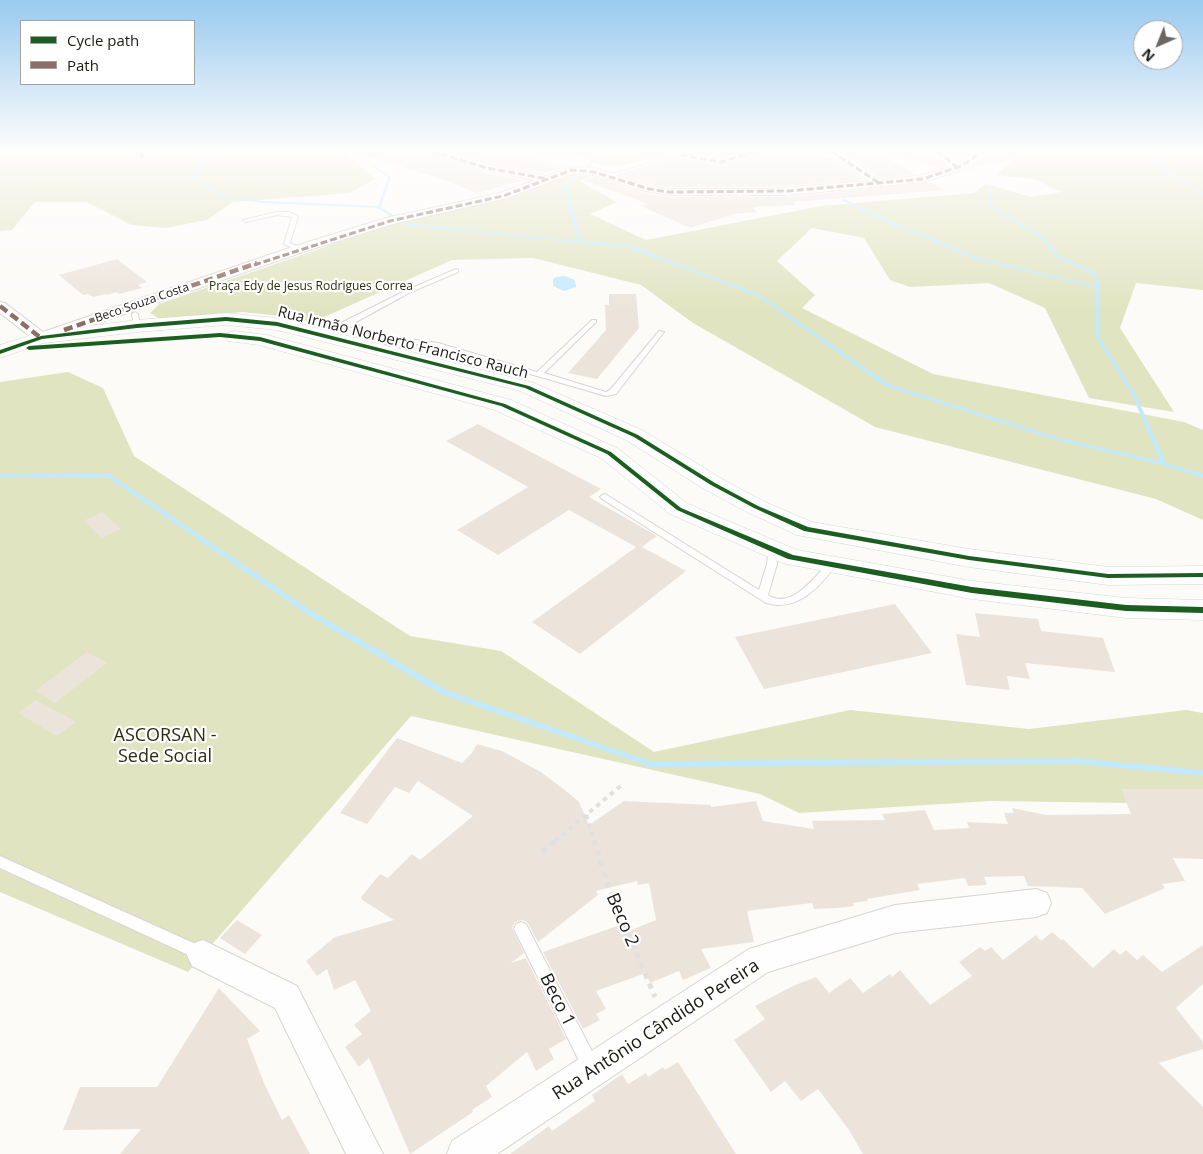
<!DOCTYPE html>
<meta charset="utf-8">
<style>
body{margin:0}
#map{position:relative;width:1203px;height:1154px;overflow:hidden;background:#fdfbf8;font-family:"Open Sans",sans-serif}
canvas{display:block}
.legend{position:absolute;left:20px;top:20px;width:175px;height:65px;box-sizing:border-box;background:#fff;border:1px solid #a4a3a1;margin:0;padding:6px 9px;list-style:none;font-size:15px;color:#1b1814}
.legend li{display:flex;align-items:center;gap:10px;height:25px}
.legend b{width:25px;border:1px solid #a4a3a1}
.north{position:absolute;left:1133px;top:20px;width:50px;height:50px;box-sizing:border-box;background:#fff;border:1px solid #a4a3a1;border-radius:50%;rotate:224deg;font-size:14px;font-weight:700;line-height:20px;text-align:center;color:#1b1814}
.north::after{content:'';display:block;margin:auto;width:18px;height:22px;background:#6a6764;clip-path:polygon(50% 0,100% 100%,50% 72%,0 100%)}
</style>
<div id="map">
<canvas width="1203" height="1154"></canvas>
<ul class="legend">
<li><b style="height:6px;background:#1b5e20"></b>Cycle path</li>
<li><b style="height:6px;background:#8d6e63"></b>Path</li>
</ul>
<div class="north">N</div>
</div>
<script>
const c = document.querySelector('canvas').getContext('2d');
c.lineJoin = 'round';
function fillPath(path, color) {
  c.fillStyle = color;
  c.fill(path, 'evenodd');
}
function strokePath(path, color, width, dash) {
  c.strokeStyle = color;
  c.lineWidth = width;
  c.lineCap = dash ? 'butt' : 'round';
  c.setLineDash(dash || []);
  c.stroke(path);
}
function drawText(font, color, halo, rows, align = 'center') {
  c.font = font + ' "Open Sans",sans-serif';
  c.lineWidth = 4.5;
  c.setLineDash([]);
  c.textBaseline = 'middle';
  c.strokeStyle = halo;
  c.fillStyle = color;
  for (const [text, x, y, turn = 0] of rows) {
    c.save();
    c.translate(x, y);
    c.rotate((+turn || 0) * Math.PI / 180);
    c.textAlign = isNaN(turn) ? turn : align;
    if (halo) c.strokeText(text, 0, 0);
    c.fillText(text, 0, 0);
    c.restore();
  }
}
fillPath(new Path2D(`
 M0 151H343L375 179 350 193 233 202 207 220 166 228 132 225 86 202H35L12 230 0 231Z
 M574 151H672C637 162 606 178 574 151Z
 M1024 151H1203V290L1136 283 1120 328 1174 412 1089 398 1045 308 989 283 910 287 890 280 864 238 812 228 777 261 815 295 802 308 933 374 1184 422 1203 430V520L1156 499 875 427 693 323 641 285 533 258 452 260 313 322 281 316 242 312 160 319 150 313 159 304 406 219 514 196 549 180 572 174 593 175 579 181 617 202 590 214 646 240 821 206 974 193 986 184 1031 197 1061 192 1034 179 996 175Z
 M68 372 103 388 134 456 410 636 501 651 654 752 850 710 1029 729 1186 710 1203 713V804L990 801 799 813 760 794 411 716 188 972 0 892V382Z`), '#e0e4c0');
fillPath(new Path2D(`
 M565 276 575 280 576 287 564 291 553 286V279L556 277Z`), '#c2eafc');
fillPath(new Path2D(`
 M211 151H214L195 179 226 196 264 201 378 206 388 178 352 151H355L391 177 381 207 405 223 578 241 562 187 595 158 593 151H596L598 159 566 187 582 241 631 246 759 294 889 384 1056 437 1160 461 1132 395 1095 336V288L978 260 897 227 841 200 844 199 899 225 980 258 1095 286V276L1054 256 1044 240 989 207 988 189 991 188 992 206 1046 238 1056 254 1098 274 1099 287 1100 288 1099 289V336L1136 395 1166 463 1203 474V478L1162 465 1052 439 885 386 757 296 629 248 404 225 378 208 264 203 225 198 191 179Z
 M1150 151H1153L1164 169 1203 192V194L1162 171Z
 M0 473 110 474 312 611 447 690 650 761 1078 758 1203 770V776L1078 764 650 767 441 694 308 615 107 477H0Z`), '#c2eafc');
fillPath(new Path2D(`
 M366 151H424L482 172 523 180 477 193 441 179 365 155Z
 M449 151H512L565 167 544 173 489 163Z
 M700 151H739L721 157 694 153Z
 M763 151H801V155H822L823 159 831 157 864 180 771 187H669L650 184 623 175 677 158 722 167Z
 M860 151H887L885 157 916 174 882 178 846 154Z
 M902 151H930L946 166 941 168 901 157Z
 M988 151H1015V158L965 170 975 163Z
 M595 177 644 193 669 197H788L930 182 946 190 793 202 796 205 753 207 757 212 734 214 690 228 641 206 648 204 583 180Z
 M117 259 147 282 138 285 142 288 119 294 117 292 107 295 105 294 93 297 88 294 83 295 59 275Z
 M609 294H636L639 328 597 379 568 373 606 330 605 305H609Z
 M478 424 601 489 589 497 657 536 642 547 686 571 580 654 532 622 636 547 569 510 498 555 457 530 528 487 446 441Z
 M102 512 121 529 102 538 83 521Z
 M895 604 932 653 764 689 735 637Z
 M975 613 1038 619 1041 631 1103 638 1115 672 1025 663 1030 679 1007 676 1010 690 966 685 956 634 980 637Z
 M87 652 107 663 55 703 35 691Z
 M36 700 76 722 57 736 18 713Z
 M397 738 462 763 472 753 477 744 502 751 541 772 566 791 579 802 589 825 624 801 711 805V807L756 801 763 821 814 829 812 821 885 820 882 814 925 810 934 830 969 828 967 822 1008 824 1004 813H1014L1012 808 1046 815 1131 814 1121 789H1203V859L1173 858 1185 881 1162 884 1165 888 1105 914 1082 888 1028 886 1024 876 984 877 987 885 968 886 965 878 917 884 920 890 867 899 868 901 853 903 854 906 838 908 814 909 812 903 747 911 754 942 701 949 711 968 683 980 679 971 650 983 646 973 596 991 606 1009 596 1014 600 1020 583 1029 543 952 620 925 624 933 656 920 649 883 638 885 637 881 596 891 598 895 538 942 527 922 522 920 515 922 512 928 524 953 511 963 526 958 566 1039 549 1049 554 1059 536 1071 527 1052 486 1086 492 1097 472 1110 473 1112 410 1154 369 1058 359 1067 345 1047 362 1034 354 1025 371 1011 355 980 334 990 327 969 317 976 306 961 335 937 394 920 362 900 361 897 380 874 388 878 412 854 420 860 473 816 418 781 409 793 395 787 367 824 340 813Z
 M237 920 262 935 245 954 220 938Z
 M1052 932 1061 940 1063 939 1093 968 1114 949 1120 955 1126 950 1137 960 1143 955 1162 972 1203 945V984L1176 1008 1203 1042V1049L1159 1063 1203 1107V1154H863L849 1130 818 1089 801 1101 785 1081 771 1092 734 1040 765 1019 755 1006 793 986 816 977 829 993 850 978 863 993 890 974 892 977 900 970 930 1005 972 976 959 962 980 947 985 951 991 947 1003 960 1036 935 1041 941Z
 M219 988 260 1031 247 1039 264 1083 282 1120 289 1115 310 1154H120L141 1129 63 1130 80 1087H157Z
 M678 1062 736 1154H510L549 1126 552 1131 595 1101 592 1095 622 1074 628 1084 646 1073 648 1077 663 1067 665 1070Z`), '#ece4db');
const lane = new Path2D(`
 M678 154 682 155 611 177 606 176Z
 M277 212H289L298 216 290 243 301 248V250H297L284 244 292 217 277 215 246 222 243 220Z
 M456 269 458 270V272L409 293 354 323 365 328 375 337 387 338 396 343 416 340 438 343 537 372 592 320H596V322L544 373 606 392 610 390 659 331 664 332 616 394 606 396 437 347 416 344 398 347 395 355H392L388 353 391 346C371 337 370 346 353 346V342L367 337 361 330 349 326 323 336 317 335 405 291Z
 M135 312 138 314 140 326 137 328 134 326 132 314Z
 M605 494 759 590 767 564 769 548H775L777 564 768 595C791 610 814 578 828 563L831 562 836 565C819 588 797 612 766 603L602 499 600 497 602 495Z
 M0 856 207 949 209 954 207 959 202 961 197 959 0 868Z
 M521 922 526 924 597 1061 599 1067 597 1073 591 1075 585 1073 514 929 516 924Z`);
const street = new Path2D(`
 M426 151H442L489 165 547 176 572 167 594 168 650 186 669 189H771L869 181 826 151H838L882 180 923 175 950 167 932 151H944L958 163 975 151H986L974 162 961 170 923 182 788 195H669L645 191 594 175 573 173 507 198 393 224 303 252 41 343 36 341 0 313V302L5 303 43 332 295 246 386 218 500 193 535 180 483 170Z
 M745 151H761L721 165 680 158 675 155 680 152 721 159Z
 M1036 889 1047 893 1051 903 1047 913 1036 917 895 933 768 972 497 1154H447L452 1141 749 949 895 905Z
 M203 940 297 986 383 1154H346L275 1008 192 966 187 955 192 944Z`);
const secondary = new Path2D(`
 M226 313 277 318 534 383 644 431 722 479 765 502 812 522 969 549 1108 567 1203 566V584L1108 585 969 567 797 535 747 512 704 489 628 441 520 391 277 330 226 325 137 332 44 343 0 358V345L41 332 137 320Z
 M235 331 267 335 511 400 617 448 688 504 797 550 972 581 1126 598 1203 600V620L1126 618 972 599 782 563 670 514 601 458 495 410 259 345 228 341 225 337 228 333Z`);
strokePath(lane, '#d7d5d1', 2);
strokePath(street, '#d7d5d1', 2);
strokePath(secondary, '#d7d5d1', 1);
strokePath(new Path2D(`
 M586 815 594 841
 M555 841 623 784`), '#e1e0de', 4, [4.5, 4.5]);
strokePath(new Path2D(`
 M594 840 608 885 655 997
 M542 852 556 840`), '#e1e0de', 5, [5.5, 5.5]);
fillPath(lane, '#fffefe');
fillPath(street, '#fffefe');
fillPath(secondary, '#fffefe');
strokePath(new Path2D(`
 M140 151 144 160
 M431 151 487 168 548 179
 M831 151 879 183
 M937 151 957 167
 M680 155 721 162 756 151
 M254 265 390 221 503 196 572 170 594 172 649 189 669 192 788 191 923 179 958 167 971 160 981 151`), '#8d6e63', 3, [7, 3]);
strokePath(new Path2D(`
 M0 306 41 338 43 337
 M64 330 257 263`), '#8d6e63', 4.5, [9, 4.5]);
fillPath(new Path2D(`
 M226 317 277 322 529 386 638 435 715 483 758 506 808 527 969 556 1108 574 1203 573V577L1108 578 969 560 804 531 754 508 711 485 634 437 525 388 277 326 226 321 137 328 42 339 0 354V350L41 336 137 324Z
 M220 333 260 337 505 404 611 452 681 508 793 555 972 587 1126 605 1203 607V613L1126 611 972 593 788 559 677 510 607 454 501 406 260 341 220 337 29 350 26 348 29 346Z`), '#1b5e20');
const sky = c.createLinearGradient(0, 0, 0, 313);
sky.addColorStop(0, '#99caf0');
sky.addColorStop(0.48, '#fefdfc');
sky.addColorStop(1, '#fefdfc00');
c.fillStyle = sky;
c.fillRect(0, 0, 1203, 313);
drawText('12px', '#2a2d10', '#fff', [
 ["Praça Edy de Jesus Rodrigues Correa",311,287]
]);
drawText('12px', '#1b1814', '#fff', [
 ["Beco Souza Costa",142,303,-19]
]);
drawText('15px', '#1b1814', '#fff', [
 ["Rua Irmão Norberto Francisco Rauch",403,343,14]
]);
drawText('18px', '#2a2d10', '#fff', [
 ["ASCORSAN -",165,736],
 ["Sede Social",165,757]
]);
drawText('18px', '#1b1814', '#fff', [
 ["Beco 2",622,920,67],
 ["Beco 1",557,1000,63],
 ["Rua Antônio Cândido Pereira",656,1030,-33]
]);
</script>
